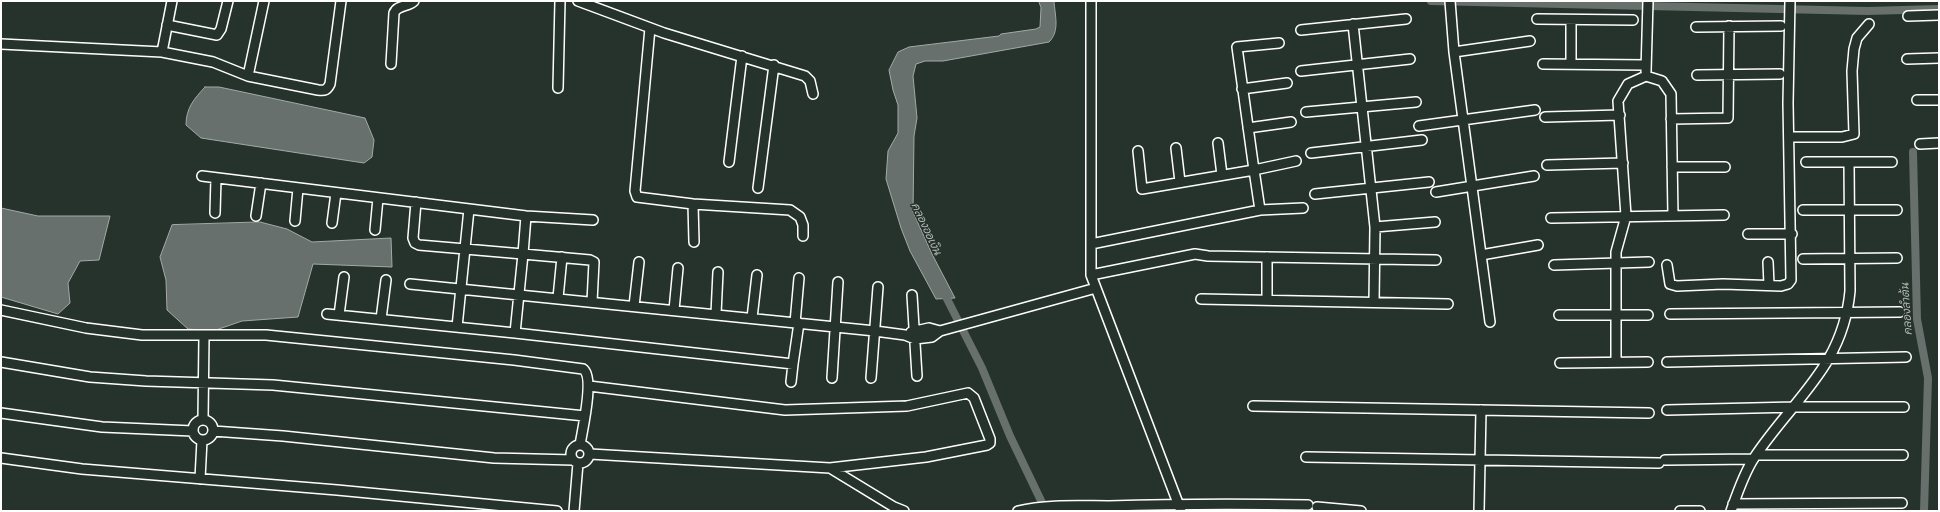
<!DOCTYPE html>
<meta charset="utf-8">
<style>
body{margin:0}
#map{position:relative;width:1940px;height:512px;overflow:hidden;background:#26332d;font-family:"Playpen Sans",sans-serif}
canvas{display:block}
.frame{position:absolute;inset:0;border:2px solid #fff;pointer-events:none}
</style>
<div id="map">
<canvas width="1940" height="512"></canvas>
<div class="frame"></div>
</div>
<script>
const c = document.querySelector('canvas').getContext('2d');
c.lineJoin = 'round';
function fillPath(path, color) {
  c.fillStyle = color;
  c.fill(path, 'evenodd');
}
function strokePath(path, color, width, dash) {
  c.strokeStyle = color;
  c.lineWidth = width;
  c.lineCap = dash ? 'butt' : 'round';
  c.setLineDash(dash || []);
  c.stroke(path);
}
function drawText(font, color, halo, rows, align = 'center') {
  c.font = font + ' "Playpen Sans","Playpen Sans Thai",sans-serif';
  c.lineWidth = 3;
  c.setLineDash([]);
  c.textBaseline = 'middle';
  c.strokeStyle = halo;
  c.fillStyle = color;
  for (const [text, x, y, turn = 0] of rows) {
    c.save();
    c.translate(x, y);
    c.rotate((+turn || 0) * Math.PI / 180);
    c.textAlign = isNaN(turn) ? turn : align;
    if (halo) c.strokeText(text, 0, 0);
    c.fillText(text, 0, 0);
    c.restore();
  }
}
const water = new Path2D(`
 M1039 1H1054C1055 16 1060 31 1049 42L943 61H925L916 64 913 76 917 118 914 136 913 212 932 254 955 298 936 299 910 251 901 228 886 179 888 151 898 133V105L893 90 889 70 898 52 909 47 999 36 1001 34 1036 29 1040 27 1041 8Z
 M205 87H219L365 118 374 140 372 157 364 163 201 138 186 125C186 108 194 99 205 87Z
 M1 208 38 216H110L99 260 80 261 68 283 70 303 58 314 1 297Z
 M260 222 287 229 312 242 391 238 392 267 313 264 298 317 242 321 213 331 188 329 167 310 166 280 160 257 172 225Z`);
fillPath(water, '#67706c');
strokePath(water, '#a4a9a7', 1);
strokePath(new Path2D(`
 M1431 1 1867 11 1939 9
 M1913 152 1917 319 1928 378 1924 511
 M942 289 982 368 1010 436 1046 511`), '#67706c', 8);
const minor = new Path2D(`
 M578 1 664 33 805 76 810 81 813 94
 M1091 1V275L1181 511
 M1450 1 1454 52 1490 322
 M1908 16 1939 15
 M1537 19 1633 20
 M1571 20V64
 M1353 24 1375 227 1374 302
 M167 25 217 35 221 29 228 1
 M1696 27 1781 26
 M650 28 635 191 637 197 693 204 790 210 800 217 803 225V236
 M1301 30 1406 19
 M1279 43 1237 47 1254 170 1296 161
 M1 44 162 52 172 1
 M162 52 213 62 248 76 264 1
 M1454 52 1530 41
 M1907 59 1939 58
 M391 64 394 13C397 5 408 7 414 1
 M1543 64 1646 65
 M1301 71 1410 59
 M1646 71 1648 1
 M1697 75 1780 74
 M248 76 318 90C325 91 327 90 330 84L341 1
 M558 88 560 1
 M1242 89 1287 83
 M1917 100H1939
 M1306 112 1416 102
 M1545 117 1620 115
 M1671 119 1728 118 1729 26
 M1419 126 1535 110
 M1248 128 1291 122
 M1789 137H1842L1854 134 1852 71 1854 49 1857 38 1869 24
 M1218 143 1222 175
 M1920 144 1939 143
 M1176 148 1180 182
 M1138 151 1142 189 1254 170 1260 210
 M1311 153 1422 140
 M729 162 742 56
 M1806 162H1892
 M1547 165 1623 163
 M1672 167H1725
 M202 176 526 216 593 220
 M758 188 774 65
 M1436 192 1534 176
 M1315 194 1429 182
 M416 202 413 238 415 243 419 245 523 254 526 216
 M693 204 694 242
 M1803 210H1897
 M215 213 216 178
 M256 216 261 183
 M1551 218 1724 215
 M295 221 298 188
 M332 223 336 193
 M1375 227 1435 222
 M375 230 378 198
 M1748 234H1792
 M1091 244 1260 210 1303 208
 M1481 255 1538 245
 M1267 257V300
 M1803 259 1897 258
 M1768 262 1769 285
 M1554 265 1649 262
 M1667 265 1670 284 1677 286 1723 284 1781 286 1788 284 1791 280 1788 103 1790 1
 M1091 275 1195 254 1208 256 1436 260
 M410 284 875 331 905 335 915 339 932 337 940 331 1096 288
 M912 295 917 376
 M558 298 562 257
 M1201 299 1448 304
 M592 302 594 262 590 260 523 254 515 333 793 364 799 323
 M634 306 639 262
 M1 310 86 328 142 335H266L514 360 583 369C595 377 582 431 580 445
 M674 310 678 268
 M327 314 515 333
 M716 314 718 272
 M1670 314 1900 312
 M339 315 344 277
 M1559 315H1648
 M752 318 757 275
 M381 319 386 280
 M795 323 799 278
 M457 327 469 209
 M911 332 929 328 940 331
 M1 362 90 377 146 381 273 385 585 416
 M1616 362V252L1626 216 1618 101 1628 84 1646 76 1662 81 1671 94 1673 216
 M1667 362 1906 357
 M1560 363 1648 362
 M832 378 838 282
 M871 378 878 287
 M791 382 793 364
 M589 386 785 410 907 406 968 393 974 398 990 439V443L987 445 926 457 830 468
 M1253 406 1649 413
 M1667 410 1795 407H1904
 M1 413 102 427 193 431
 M193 430a10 10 0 1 1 20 0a10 10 0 1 1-20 0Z
 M203 420 204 336
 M213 431 283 436 494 458 573 460
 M571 454a9 9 0 1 1 18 0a9 9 0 1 1-18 0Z
 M590 454 830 468 894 507 904 511
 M1756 455H1903
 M1306 457 1659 463
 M1 458 82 469 337 490 557 511
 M1665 460 1753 459
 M200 479 202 440
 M1733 504 1902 503
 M1317 507 1361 511
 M574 511 578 463
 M1018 511C1047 504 1080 506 1109 506 1176 504 1241 504 1308 505
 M1479 511 1481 410
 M1680 511H1700
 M1731 511C1737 494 1744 473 1754 458 1793 399 1843 367 1850 291L1849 162`);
strokePath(minor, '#fff', 12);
strokePath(minor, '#26332d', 9);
drawText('italic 11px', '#b3b8b6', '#26332d', [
 ["คลองออเงิน",926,229,65],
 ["คลองลำต้น",1907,309,-94]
]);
</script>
